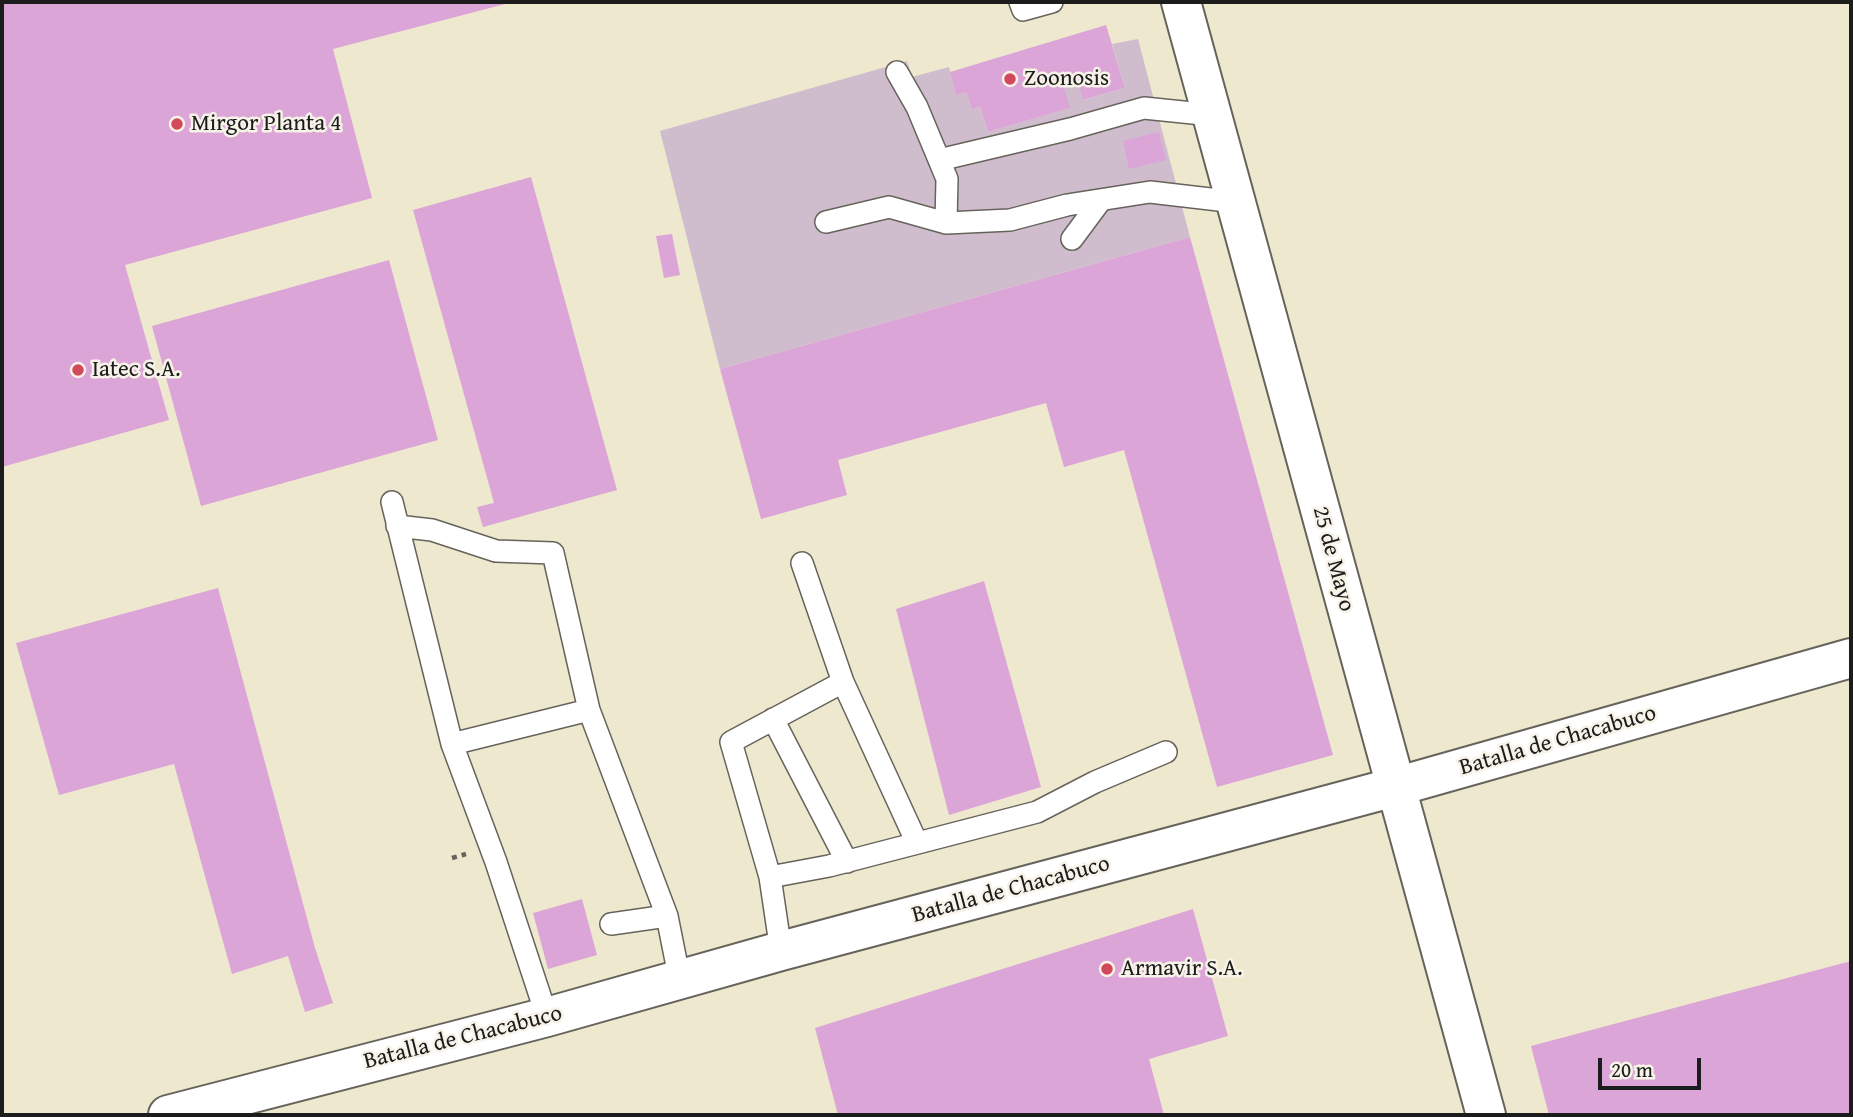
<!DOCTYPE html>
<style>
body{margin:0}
#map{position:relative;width:1853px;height:1117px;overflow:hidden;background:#eee8cf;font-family:"Gentium Book Plus",serif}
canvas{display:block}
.frame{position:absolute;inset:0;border:4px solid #1c1c1c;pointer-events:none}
.scale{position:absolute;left:1598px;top:1058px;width:103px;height:32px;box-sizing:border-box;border:4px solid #1c1c1c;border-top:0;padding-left:9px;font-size:21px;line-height:24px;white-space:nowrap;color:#1c1c1c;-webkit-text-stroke:5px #f7f3e8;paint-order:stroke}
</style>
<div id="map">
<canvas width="1853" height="1117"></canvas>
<div class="frame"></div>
<div class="scale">20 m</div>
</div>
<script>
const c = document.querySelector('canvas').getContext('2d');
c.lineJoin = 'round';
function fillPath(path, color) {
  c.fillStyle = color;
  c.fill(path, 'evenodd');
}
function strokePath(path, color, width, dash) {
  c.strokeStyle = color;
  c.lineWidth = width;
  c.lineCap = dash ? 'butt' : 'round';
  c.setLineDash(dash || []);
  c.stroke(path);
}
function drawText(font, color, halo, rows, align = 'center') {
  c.font = font + ' "Gentium Book Plus",serif';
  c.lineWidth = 5;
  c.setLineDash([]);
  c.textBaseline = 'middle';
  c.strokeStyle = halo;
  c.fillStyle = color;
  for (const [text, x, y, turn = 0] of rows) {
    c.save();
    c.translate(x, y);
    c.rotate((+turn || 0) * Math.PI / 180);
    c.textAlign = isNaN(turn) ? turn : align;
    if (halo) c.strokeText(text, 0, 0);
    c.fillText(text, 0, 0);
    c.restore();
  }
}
fillPath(new Path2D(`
 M1138 39 1190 237 720 369 660 131 907 61 912 77 949 67 956 94 966 92 972 110 980 107 988 132 1069 108 1062 81 1076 76 1084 100 1125 88 1112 44Z`), '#cfbdce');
fillPath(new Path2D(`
 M2 2H509V3L333 49 372 198 125 265 169 420 2 467Z
 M1106 25 1125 88 1083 100 1076 76 1062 81 1070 108 988 132 980 107 972 110 966 92 956 95 950 72Z
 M1159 132 1166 160 1129 169 1123 141Z
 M531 177 617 490 483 527 477 507 494 503 413 210Z
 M672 234 680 275 664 278 656 236Z
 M1190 237 1333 755 1217 787 1124 450 1064 467 1046 403 838 460 847 495 761 519 720 369Z
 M389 260 438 440 201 506 152 326Z
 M984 581 1041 787 949 815 896 609Z
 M218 588 315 948 333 1003 305 1012 288 956 232 974 174 764 59 795 16 643Z
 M582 899 597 955 548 969 533 913Z
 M1193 909 1228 1036 1149 1059 1164 1115H838L815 1028Z
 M1851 961V1115H1549L1531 1046Z`), '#dca5d7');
const service = new Path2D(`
 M1020 2 1023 10 1052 2
 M897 72 917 107 947 179 946 223
 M939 160 1070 129 1144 108 1212 115
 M826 222 889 207 946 223 1010 220 1067 205 1150 192 1236 202
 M1072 239 1101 200
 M392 502 452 744 496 862 547 1017
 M397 526 432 530 496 551 553 553 589 710 667 916 680 981
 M802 563 843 682 731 742 770 877 829 866 1037 812 1095 782 1166 752
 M843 682 917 843
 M773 719 847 862
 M452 744 589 710
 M770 877 781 951
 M611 924 667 916`);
const minor = new Path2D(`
 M1181 2 1486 1115`);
const tertiary = new Path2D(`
 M168 1115 547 1017 781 951 1395 787 1851 658`);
strokePath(service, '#66635b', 24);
strokePath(minor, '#66635b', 42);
strokePath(tertiary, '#66635b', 42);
strokePath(new Path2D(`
 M452 858 466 854`), '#66635b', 4.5, [5, 5]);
strokePath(service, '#fff', 21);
strokePath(minor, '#fff', 38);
strokePath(tertiary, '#fff', 38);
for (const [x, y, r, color] of [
 [1010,79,7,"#d1495b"],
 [177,124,7,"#d1495b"],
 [78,370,7,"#d1495b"],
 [1107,969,7,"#d1495b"]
]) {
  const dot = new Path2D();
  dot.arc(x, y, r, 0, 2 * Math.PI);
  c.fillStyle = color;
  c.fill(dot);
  strokePath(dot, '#f7f3e8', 2.5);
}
drawText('23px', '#1c1c1c', '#f7f3e8', [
 ["Zoonosis",1024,79],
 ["Mirgor Planta 4",191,124],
 ["Iatec S.A.",92,370],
 ["Armavir S.A.",1121,969]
], 'left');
drawText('23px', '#1c1c1c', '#f7f3e8', [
 ["25 de Mayo",1333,559,75],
 ["Batalla de Chacabuco",1558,741,-16],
 ["Batalla de Chacabuco",1011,890,-15],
 ["Batalla de Chacabuco",463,1038,-14]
]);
</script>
